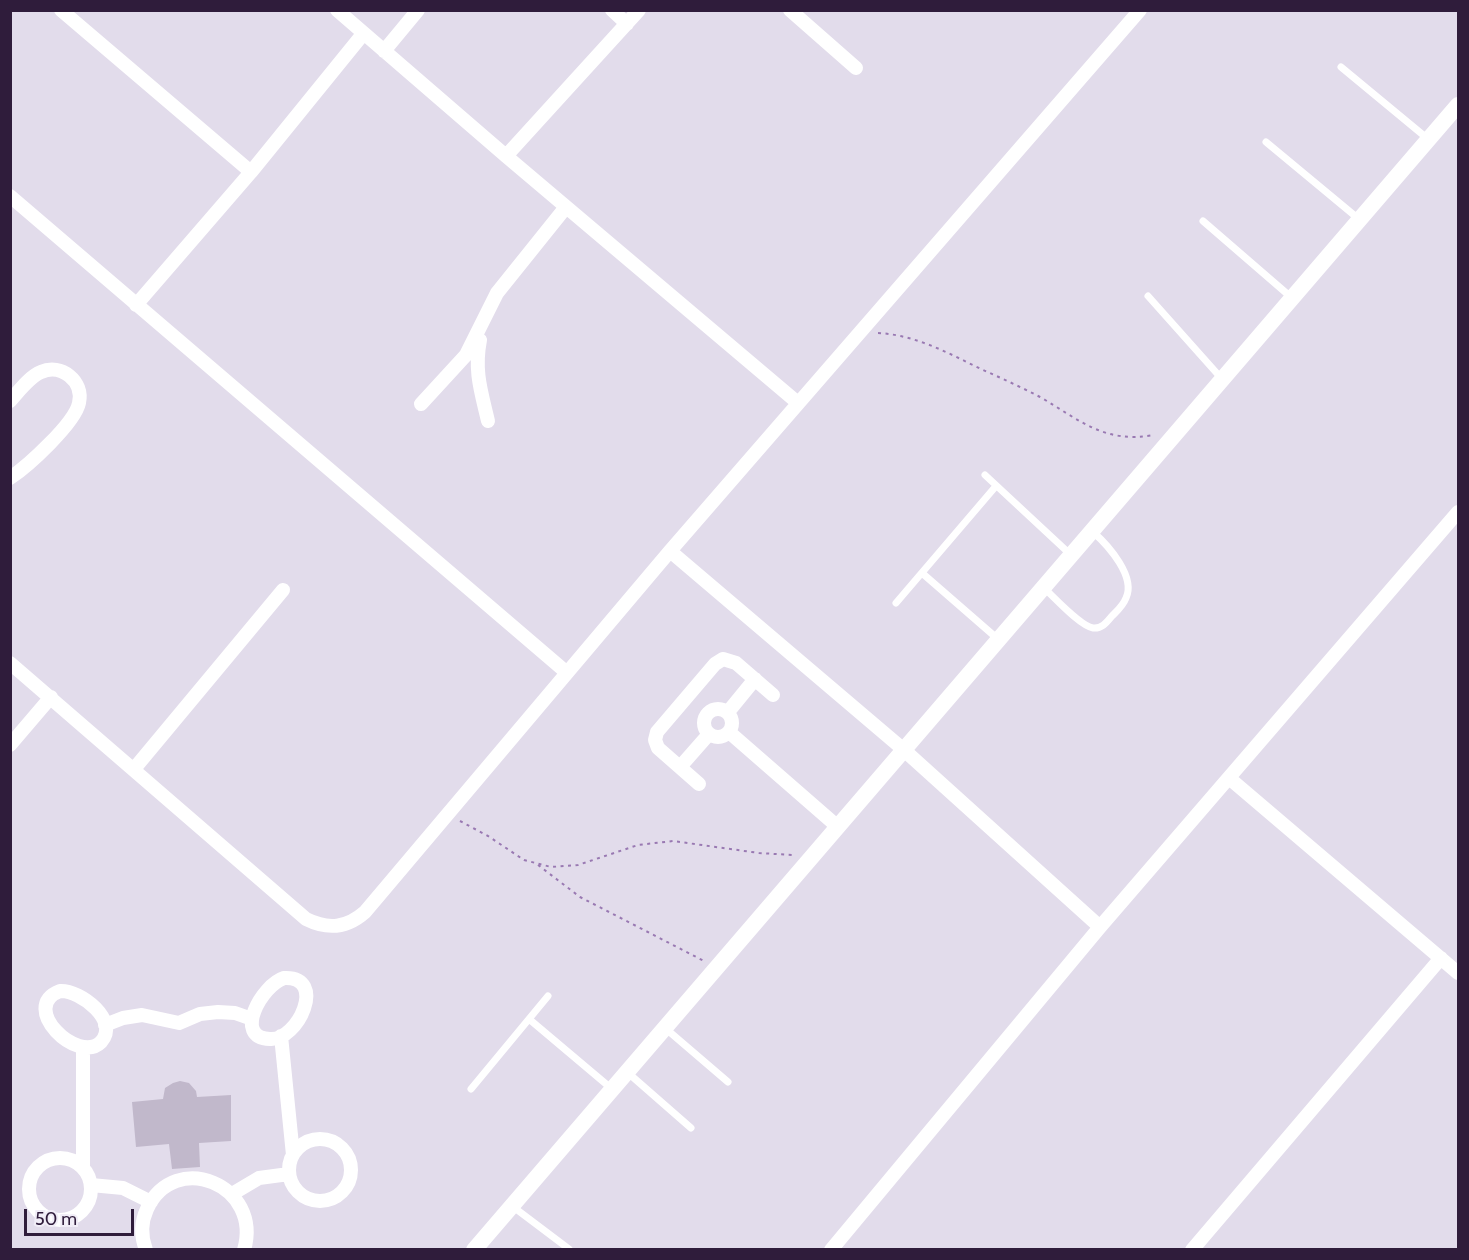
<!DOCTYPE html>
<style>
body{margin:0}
#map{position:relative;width:1469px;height:1260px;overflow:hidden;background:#e2dceb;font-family:Cabin,sans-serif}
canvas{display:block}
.frame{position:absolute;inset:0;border:12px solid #2f1c3b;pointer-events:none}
.scale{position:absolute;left:24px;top:1209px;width:110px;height:27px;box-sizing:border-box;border:3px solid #2f1c3b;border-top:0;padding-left:8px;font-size:18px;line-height:21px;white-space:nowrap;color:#2f1c3b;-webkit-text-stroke:4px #f1edf7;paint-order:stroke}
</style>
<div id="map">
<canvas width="1469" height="1260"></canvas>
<div class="frame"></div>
<div class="scale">50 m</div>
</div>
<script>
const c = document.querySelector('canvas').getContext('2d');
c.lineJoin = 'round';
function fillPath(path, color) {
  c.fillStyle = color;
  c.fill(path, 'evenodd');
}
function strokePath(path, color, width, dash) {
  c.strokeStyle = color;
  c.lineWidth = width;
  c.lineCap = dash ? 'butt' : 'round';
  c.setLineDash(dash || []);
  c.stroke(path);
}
fillPath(new Path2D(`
 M180 1081 189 1083 196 1091 197 1097 231 1095V1141L199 1143 200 1167 172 1169 169 1144 136 1147 132 1102 163 1099 165 1088 173 1083Z`), '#c1b8cb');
strokePath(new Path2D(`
 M878 333C916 335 948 353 981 369 1001 378 1021 387 1040 397 1080 420 1104 444 1154 435
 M460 821 488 836 524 860 551 867 578 865 638 845 673 841 759 853 792 855
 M538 865 580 897 704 961`), '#9979b2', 2, [3, 4.5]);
strokePath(new Path2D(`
 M1341 67 1428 139
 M1266 142 1360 220
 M1203 221 1292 298
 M1148 296 1222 379
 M985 475 1071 555
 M922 573 999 640
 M1043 587C1054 597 1080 626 1093 628 1102 629 1107 622 1112 616 1117 611 1123 606 1126 598 1136 577 1109 546 1093 532
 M896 603 996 486
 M529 1019 612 1089
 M665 1028 728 1082
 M627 1072 691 1128
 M471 1089 548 996
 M512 1206 569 1249`), '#fff', 7);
strokePath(new Path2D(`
 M61 10 251 172
 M337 10 506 156 798 403
 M612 10 627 24
 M790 10 856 68
 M384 51 418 10
 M506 156 639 10
 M10 196 566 672
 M136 305 251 172 363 34
 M480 340C474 371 481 391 488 421
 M10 401C19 391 29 377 41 372 61 363 84 381 79 403 75 423 28 466 10 478
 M421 404 466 355 497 293 566 207
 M670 551 904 750 1100 927
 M10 663 306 919C328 930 347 928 365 912L670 551 1140 10
 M704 723a14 14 0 1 1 28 0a14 14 0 1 1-28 0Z
 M728 712 755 679
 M729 732 838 827
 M10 745 51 697
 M680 767 709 734
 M134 769 283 590
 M1229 778 1458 973
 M699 784 658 748 655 740 657 732 715 664 723 659 736 663 773 695
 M284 978C328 976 298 1041 270 1039 232 1038 262 985 284 978Z
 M60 991C81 990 120 1021 101 1042 78 1065 18 1007 60 991Z
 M105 1025 123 1018 142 1015 179 1023 200 1014 218 1012 235 1013 252 1019
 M281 1036 293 1155
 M289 1170a31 31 0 1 1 62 0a31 31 0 1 1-62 0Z
 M29 1189a31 31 0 1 1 62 0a31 31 0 1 1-62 0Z
 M83 1167V1048
 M91 1185 123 1188 151 1202
 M232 1194 259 1178 289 1174
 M146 1250C141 1237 141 1222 147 1209 175 1149 263 1185 244 1250
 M831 1250 1100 927 1458 512
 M1192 1250 1441 958`), '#fff', 14);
strokePath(new Path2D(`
 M474 1250 1458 105`), '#fff', 16);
</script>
